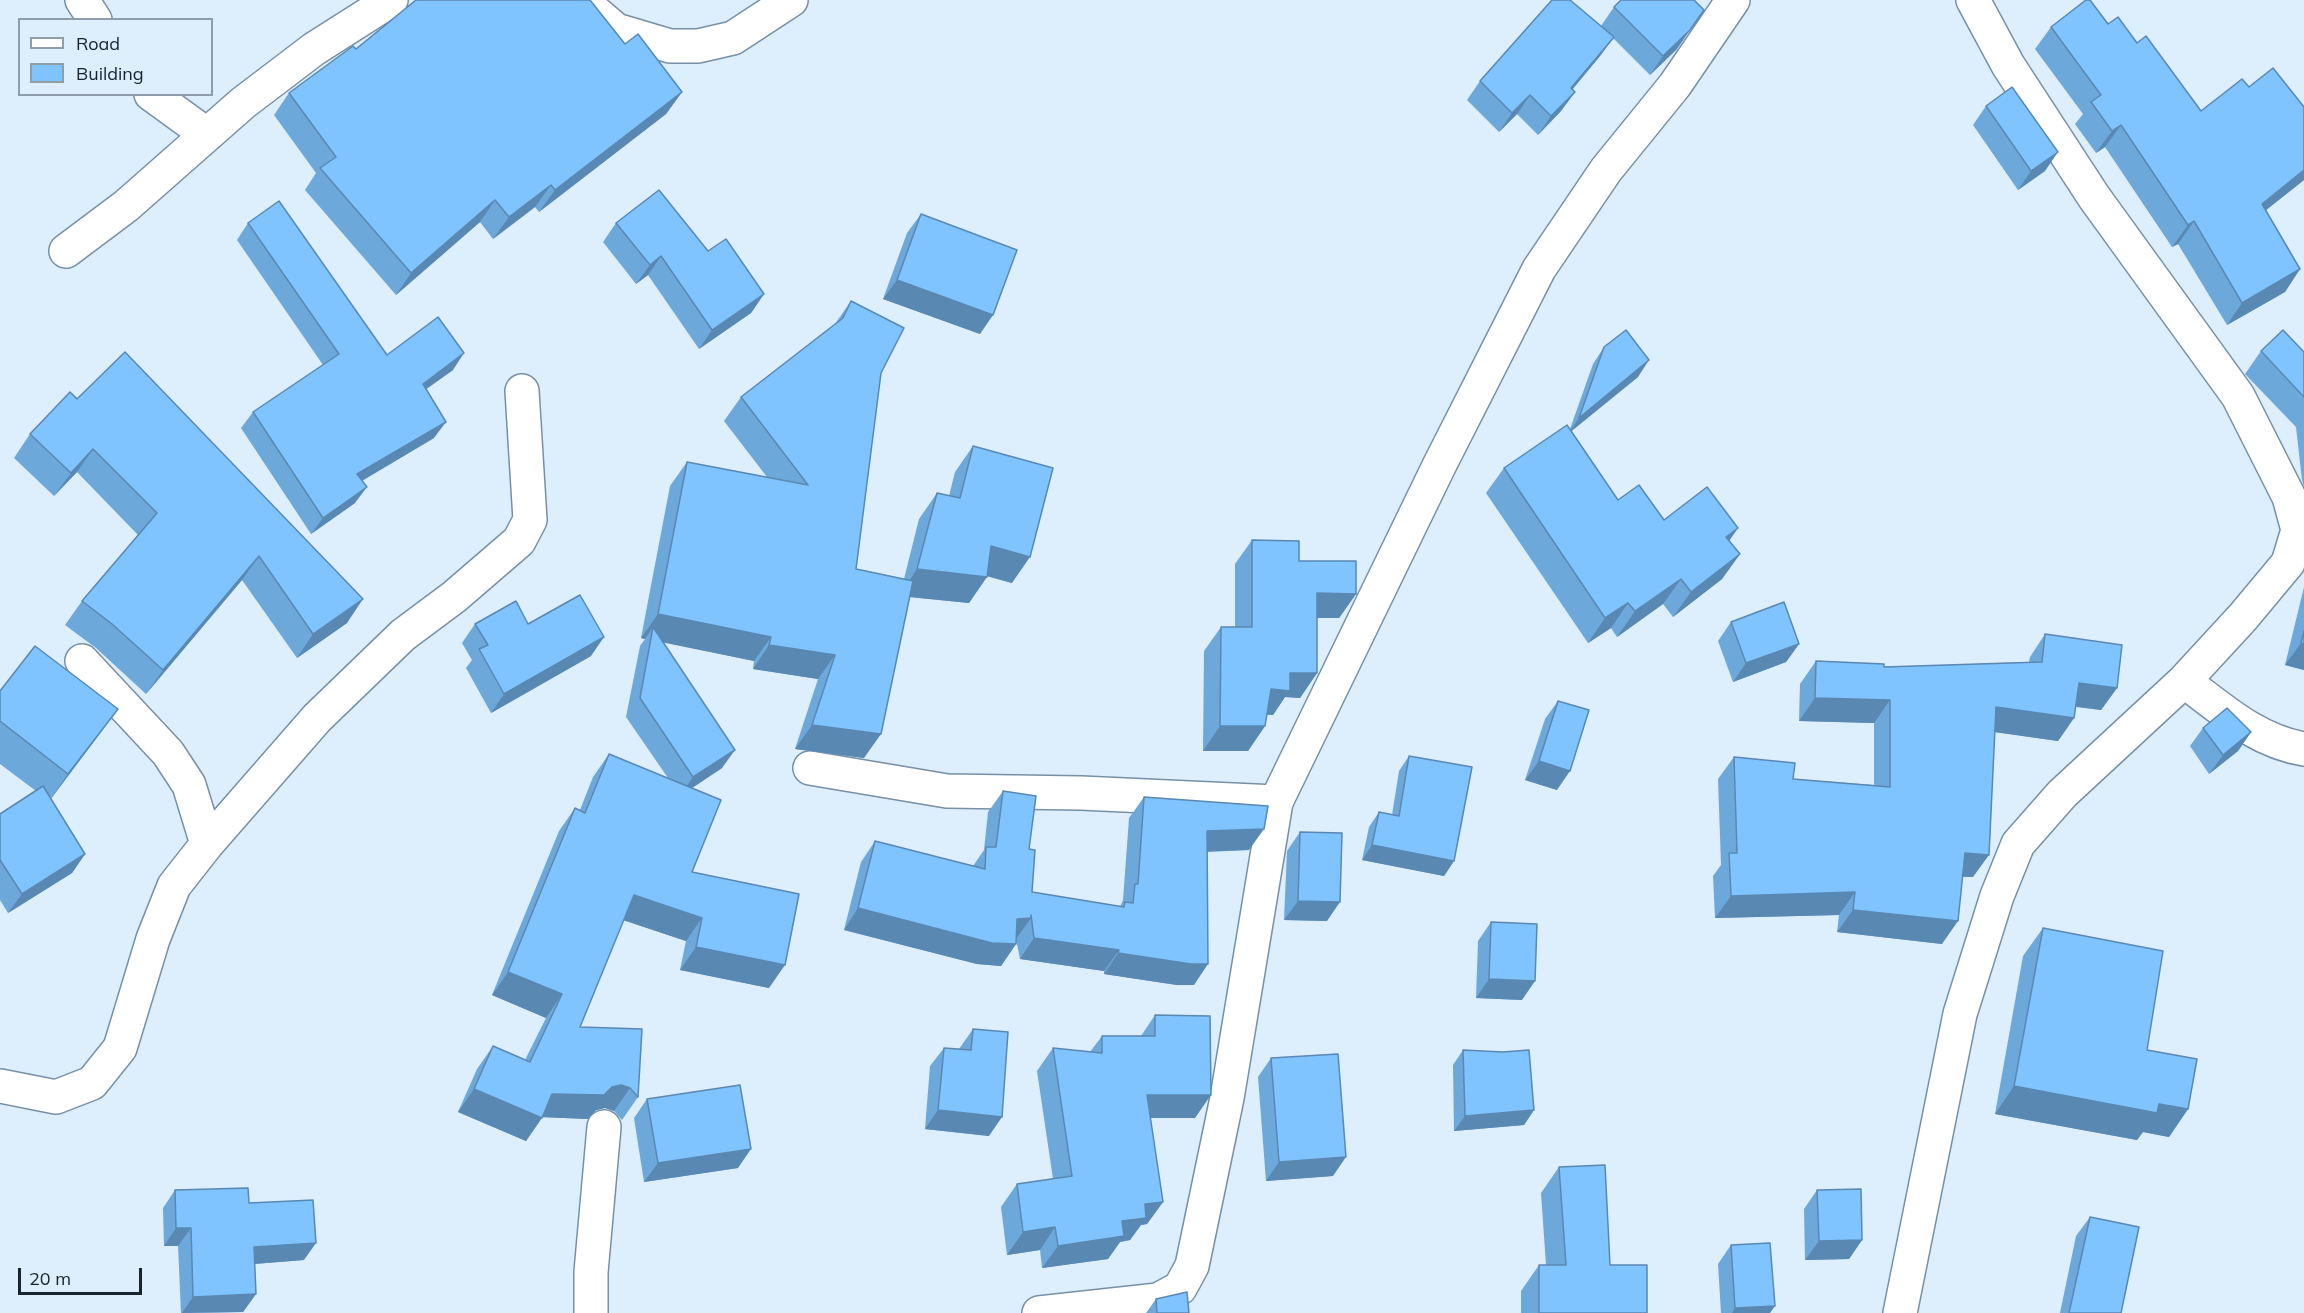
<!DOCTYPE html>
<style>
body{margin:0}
#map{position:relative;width:2304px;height:1313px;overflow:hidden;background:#ddeefd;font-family:Mulish,sans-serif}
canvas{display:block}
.legend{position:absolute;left:18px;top:18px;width:195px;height:78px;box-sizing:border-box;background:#ddeefd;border:2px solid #8e9da9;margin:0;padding:8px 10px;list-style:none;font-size:18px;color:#18232c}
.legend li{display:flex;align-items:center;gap:12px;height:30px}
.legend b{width:30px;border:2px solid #8e9da9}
.scale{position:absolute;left:18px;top:1268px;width:124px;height:27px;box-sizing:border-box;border:3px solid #18232c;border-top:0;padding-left:8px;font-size:18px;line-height:21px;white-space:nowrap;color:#18232c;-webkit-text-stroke:4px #ddeefd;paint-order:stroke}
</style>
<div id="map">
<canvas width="2304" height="1313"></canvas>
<ul class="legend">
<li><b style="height:8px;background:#fff"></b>Road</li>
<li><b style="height:16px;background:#7fc3ff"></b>Building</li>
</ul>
<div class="scale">20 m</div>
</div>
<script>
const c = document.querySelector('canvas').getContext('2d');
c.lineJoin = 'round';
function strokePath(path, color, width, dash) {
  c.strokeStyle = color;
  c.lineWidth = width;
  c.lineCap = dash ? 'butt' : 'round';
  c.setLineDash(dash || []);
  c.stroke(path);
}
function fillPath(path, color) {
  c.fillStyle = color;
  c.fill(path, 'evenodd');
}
const minor = new Path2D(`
 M82 0 95 20
 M581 0 616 30 670 46H698L733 38 791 0
 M151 94 206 134
 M66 251 126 206 243 103 314 49 391 0
 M82 661 168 753 189 785 207 844
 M2184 681C2222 709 2256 741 2304 749
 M810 768 947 791 1081 793 1276 802
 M0 1086 56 1097 92 1083 120 1048 153 939 174 886 207 844 317 718 403 635 454 597 519 541 530 520 522 391
 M591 1313V1272L604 1127
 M1039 1313 1158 1300 1180 1288 1192 1266 1227 1098 1276 802 1439 466 1539 269 1606 170 1675 85 1733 0
 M1900 1313 1960 1014 1997 896 2018 844 2062 794 2184 681 2243 617 2288 563 2298 530 2289 497 2238 396 2094 197 2008 65 1973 0`);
strokePath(minor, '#7690a7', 36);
strokePath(minor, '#fff', 33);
fillPath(new Path2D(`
 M1614 7 1677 49 1650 75 1613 38 1600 56 1572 89 1575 92 1561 111 1538 135 1517 114 1499 132 1467 100 1480 81 1601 26Z
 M2108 24 2137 43 2201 111 2249 87 2304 107V180L2266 210 2300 269 2285 292 2227 325 2178 244 2172 247 2105 147 2096 153 2075 124 2083 114 2035 49 2051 27Z
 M625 44 682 92 666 114 539 212 535 207 493 239 480 222 396 295 305 190 316 173 274 115 289 93 356 49Z
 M1986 106 2045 171 2018 190 1973 125Z
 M921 214 980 334 883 299 907 233Z
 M248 223 387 355 453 370 426 389 434 438 362 481 355 503 311 534 241 428 253 412 323 365 237 240Z
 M616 223 708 251 764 294 751 313 699 349 648 275 636 284 603 242Z
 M851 301 881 373 856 569 904 579 919 519 937 493 949 496 955 472 973 446 1012 583 987 576 969 603 910 597 864 758 795 749 818 679 753 669 754 661 663 642 722 768 692 788V872L769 988 680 970 686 941 623 920 580 1027 638 1097 622 1120 614 1111 605 1108 596 1110 588 1119 542 1117 526 1141 458 1112 477 1069 493 1046 525 1060 546 1018 492 995 559 831 575 808 580 810 593 777 609 754 668 778 626 717 640 646 645 639 641 638 670 486 687 462 767 477 724 421 741 397 835 324Z
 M1604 347 1638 377 1571 431 1618 500 1664 520 1729 541 1740 554 1722 579 1673 617 1663 604 1617 637 1611 628 1588 643 1486 493 1504 468 1570 429 1593 364Z
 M2261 351 2304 352V487L2302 480 2296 427 2245 374Z
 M70 392 347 623 297 658 242 580 146 694 96 648 65 625 82 601 138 535 77 472 54 496 14 458 30 434Z
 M1252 540 1299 561 1356 594 1339 618H1317V673L1300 698 1285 697 1273 715H1267L1265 726 1248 751H1203L1204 651 1221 627H1235V564Z
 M2304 587V670L2285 665Z
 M1731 622 1799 644 1786 662 1733 682 1718 641Z
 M475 624H528L591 656 491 713 466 668 472 660 462 643Z
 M2045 634 2117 688 2101 710 2076 707 2074 718 2058 741 1995 732 1973 877H1962L1942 944 1837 932 1839 915 1715 918 1713 876 1721 865 1718 779 1734 757 1793 779 1874 785V723L1799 721 1800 684 1816 661 1884 667 2029 662 2030 657Z
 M0 691 98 736 51 799 85 854 72 873 8 913 0 900V814L36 791 0 764Z
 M1558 701 1557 790 1525 780 1545 719Z
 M2203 728 2251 732 2238 751 2209 774 2190 746Z
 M1409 756 1454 861 1444 876 1362 860 1369 827 1379 812 1392 815 1399 771Z
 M1003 791 1029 849 1032 892 1120 907 1123 900 1129 818 1144 797 1249 850 1207 852 1194 985H1177L1104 974V971L1020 959 1016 939V944L1001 966 977 964 844 930 861 862 875 841 973 866 984 850 988 812Z
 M1300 832 1327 921 1284 920 1287 851Z
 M1491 922 1522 1000 1476 998 1478 941Z
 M2043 928 2147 1050 2188 1109 2169 1137 2143 1132 2137 1140 1995 1114 2023 956Z
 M1155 1015 1195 1118H1150L1163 1202 1147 1224 1141 1225 1130 1240 1120 1242 1108 1259 1042 1268 1040 1250 1007 1255 1001 1207 1017 1184 1053 1179 1037 1071 1053 1048 1090 1052 1102 1036H1141Z
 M973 1029 989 1136 925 1129 930 1066 944 1048 959 1049Z
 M1463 1050 1503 1052 1534 1110 1524 1125 1454 1131 1453 1065Z
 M1271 1058 1333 1176 1266 1181 1258 1077Z
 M647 1099 738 1168 644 1182 634 1118Z
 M1559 1167 1610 1265 1647 1313H1521V1291L1539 1265H1546L1541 1193Z
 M175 1190 249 1203 304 1260 254 1264 256 1294 243 1312 181 1313 178 1246H164L163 1208Z
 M1817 1190 1862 1240 1849 1259 1805 1260 1804 1209Z
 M2090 1217 2121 1313H2060L2076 1236Z
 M1731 1245 1770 1313H1721L1718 1264Z
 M1156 1299 1189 1313H1146Z`), '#6da8db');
fillPath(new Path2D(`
 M1690 30 1677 49 1650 75 1663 56Z
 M1614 37 1600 56 1558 107 1571 88Z
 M682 92 666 114 539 212 555 190Z
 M1575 92 1561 111 1538 135 1551 116Z
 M1530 95 1517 114 1499 132 1512 113Z
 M2121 125 2105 147 2096 153 2112 131Z
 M2058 152 2045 171 2018 190 2031 171Z
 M2304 170V180L2246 226 2262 204Z
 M551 185 535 207 493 239 509 217Z
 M495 200 480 222 396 295 411 273Z
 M2194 221 2178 244 2172 247 2188 225Z
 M661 256 648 275 636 284 650 265Z
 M2300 269 2285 292 2227 325 2242 303Z
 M897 280 993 315 980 334 883 299Z
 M764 294 751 313 699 349 712 330Z
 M464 353 453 370 411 400 423 384Z
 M1649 360 1638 377 1568 434 1579 418Z
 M446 422 434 438 346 490 357 474Z
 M93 449 77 472 54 496 71 473Z
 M367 487 355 503 311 534 323 518Z
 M1738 528 1721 553 1726 537Z
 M991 546 1030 557 1012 583 972 572Z
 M1740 554 1722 579 1673 617 1691 592Z
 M259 556 242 580 146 694 163 670Z
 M917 569 987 577 969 603 899 596Z
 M1681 579 1663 604 1617 637 1635 611Z
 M1317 593 1356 594 1339 618H1300Z
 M363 599 347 623 297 658 313 634Z
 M1628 603 1611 628 1588 643 1605 618Z
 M658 614 771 637 754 661 651 640 653 627 645 639 641 638Z
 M604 637 591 656 491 713 504 694Z
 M2301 643 2304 644V670L2285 665Z
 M1799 644 1786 662 1733 682 1746 663Z
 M769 645 835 655 818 679 753 669Z
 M1290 673H1317L1300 698 1285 697 1273 715 1254 713 1271 689Z
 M2079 683 2117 688 2101 710 2064 705Z
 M1815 698 1890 700 1874 723 1799 721Z
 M1996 707 2074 718 2058 741 1980 730Z
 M118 709 98 736 49 801 68 774Z
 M812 725 881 734 864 758 795 749Z
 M1220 726H1265L1248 751H1203Z
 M2251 732 2238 751 2209 774 2223 755Z
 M735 750 722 768 680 796 693 777Z
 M1539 761 1570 771 1557 790 1525 780Z
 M1264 829 1249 850 1192 852 1207 831Z
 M1372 845 1454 861 1444 876 1362 860Z
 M1965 853 1989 855 1973 877 1949 876Z
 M85 854 72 873 8 913 22 894Z
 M1855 892 1839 915 1715 918 1731 896Z
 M634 895 702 918 686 941 617 918Z
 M1298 901 1340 902 1327 921 1284 920Z
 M858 908 1016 944 1001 966 977 964 844 930Z
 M1853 910 1958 921 1942 944 1837 932Z
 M1031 918 1016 939 1017 919Z
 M1034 938 1119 950 1104 971 1020 959Z
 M696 947 785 965 769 988 680 970Z
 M1118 953 1208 964 1194 985H1177L1104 974Z
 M508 972 562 994 546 1018 492 995Z
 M1489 979 1535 981 1522 1000 1476 998Z
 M621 1085 630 1088 614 1111 605 1108 596 1110 588 1119 539 1117 542 1118 526 1141 458 1112 474 1089 552 1094 612 1087Z
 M2014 1086 2159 1104 2188 1109 2169 1137 2143 1132 2137 1140 1995 1114Z
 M1147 1095H1211L1195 1118H1131Z
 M938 1110 1002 1117 989 1136 925 1129Z
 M1534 1110 1524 1125 1454 1131 1465 1116Z
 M751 1149 738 1168 644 1182 658 1163Z
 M1346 1157 1333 1176 1266 1181 1279 1162Z
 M1163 1202 1147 1224 1141 1225 1130 1240 1120 1242 1108 1259 1042 1268 1058 1246 1145 1204Z
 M1055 1227 1040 1250 1007 1255 1023 1232Z
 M176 1228H191L178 1246H164Z
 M1862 1240 1849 1259 1805 1260 1819 1241Z
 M316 1243 304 1260 241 1265 254 1247Z
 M256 1294 243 1312 182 1313 193 1297Z
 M1775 1306 1770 1313H1732L1735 1308Z`), '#5988b2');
const building = new Path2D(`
 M416 0H590L625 44 638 34 682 92 555 190 551 185 509 217 495 200 411 273 320 168 336 157 289 93 353 46 356 49Z
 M1552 0H1570L1614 37 1571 88 1575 92 1551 116 1530 95 1512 113 1480 81Z
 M1621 0H1694L1704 10 1690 30 1663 56 1614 7Z
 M2086 0H2090L2108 24 2118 17 2137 43 2146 36 2201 111 2242 79 2249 87 2273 68 2304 107V170L2262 204 2300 269 2242 303 2194 221 2188 225 2121 125 2112 131 2091 102 2101 95 2051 27Z
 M2012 87 2058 152 2031 171 1986 106Z
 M659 190 708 251 726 239 764 294 712 330 661 256 650 265 616 223Z
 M279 201 387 355 438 317 464 353 423 384 446 422 357 474 367 487 323 518 253 412 339 354 248 223Z
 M921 214 1017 250 993 315 897 280Z
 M851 301 904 328 881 373 856 569 913 581 881 734 812 725 835 655 769 645 771 637 658 614 687 462 808 485 741 397 843 318Z
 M1626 330 1649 360 1579 418 1604 347Z
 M2283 330 2304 352V397L2261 351Z
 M125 352 363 599 313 634 259 556 163 670 112 624 82 601 157 513 93 449 71 473 30 434 70 392 77 399Z
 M1567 425 1618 500 1639 485 1664 520 1707 487 1738 528 1726 537 1740 554 1691 592 1681 579 1635 611 1628 603 1605 618 1504 468Z
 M973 446 1053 468 1030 557 991 546 987 577 917 569 937 493 960 498Z
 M1252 540 1299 541V561H1356V594L1317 593V673H1290V691L1271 689 1265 726H1220L1221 627H1252Z
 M580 595 604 637 504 694 479 649 488 645 475 624 516 601 528 624Z
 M1784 602 1799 644 1746 663 1731 622Z
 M653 627 735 750 693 777 640 698Z
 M2304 631V644L2301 643Z
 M2045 634 2122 645 2117 688 2079 683 2074 718 1996 707 1989 855 1965 853 1958 921 1853 910 1855 892 1731 896 1729 853H1737L1734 757 1795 763 1793 779 1890 787V700L1815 698 1816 661 1884 664V667L2042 662Z
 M35 646 118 709 68 774 0 721V691Z
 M1558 701 1589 710 1570 771 1539 761Z
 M2227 708 2251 732 2223 755 2203 728Z
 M609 754 721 800 692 872 799 894 785 965 696 947 702 918 634 895 580 1027 642 1029 638 1097 630 1088 621 1085 612 1087 604 1095 552 1094 542 1118 474 1089 493 1046 530 1062 562 994 508 972 575 808 585 813Z
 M1409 756 1472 767 1454 861 1372 845 1379 812 1399 816Z
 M43 786 85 854 22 894 0 860V814Z
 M1003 791 1036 796 1029 849 1035 850 1032 892 1124 907 1125 902 1133 903 1135 884H1138L1144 797 1268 806 1264 829 1207 831 1208 964H1191L1118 953 1119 950 1034 938 1031 915V918L1017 919 1016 944 992 943 858 908 875 841 985 869 986 847H996Z
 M1300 832 1342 833 1340 902 1298 901Z
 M1491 922 1537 924 1535 981 1489 979Z
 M2043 928 2163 951 2147 1050 2197 1059 2188 1109 2159 1104 2157 1113 2014 1086Z
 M1155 1015 1210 1016 1211 1095H1147L1163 1202 1145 1204 1146 1218 1122 1221 1124 1236 1058 1246 1055 1227 1023 1232 1017 1184 1072 1176 1053 1048 1102 1053V1036H1155Z
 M973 1029 1008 1032 1002 1117 938 1110 944 1048 971 1050Z
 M1463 1050 1503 1052 1529 1050 1534 1110 1465 1116Z
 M1338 1054 1346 1157 1279 1162 1271 1058Z
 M740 1085 751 1149 658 1163 647 1099Z
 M1605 1165 1610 1265H1647V1313H1539V1265H1566L1559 1167Z
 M248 1188 249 1203 313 1200 316 1243 254 1247 256 1294 193 1297 191 1228H176L175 1190Z
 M1861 1189 1862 1240 1819 1241 1817 1190Z
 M2090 1217 2139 1227 2121 1313H2069Z
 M1770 1243 1775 1306 1735 1308 1731 1245Z
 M1187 1292 1189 1313H1157L1156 1299Z`);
fillPath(building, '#7fc3ff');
strokePath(building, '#5988b2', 1.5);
</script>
